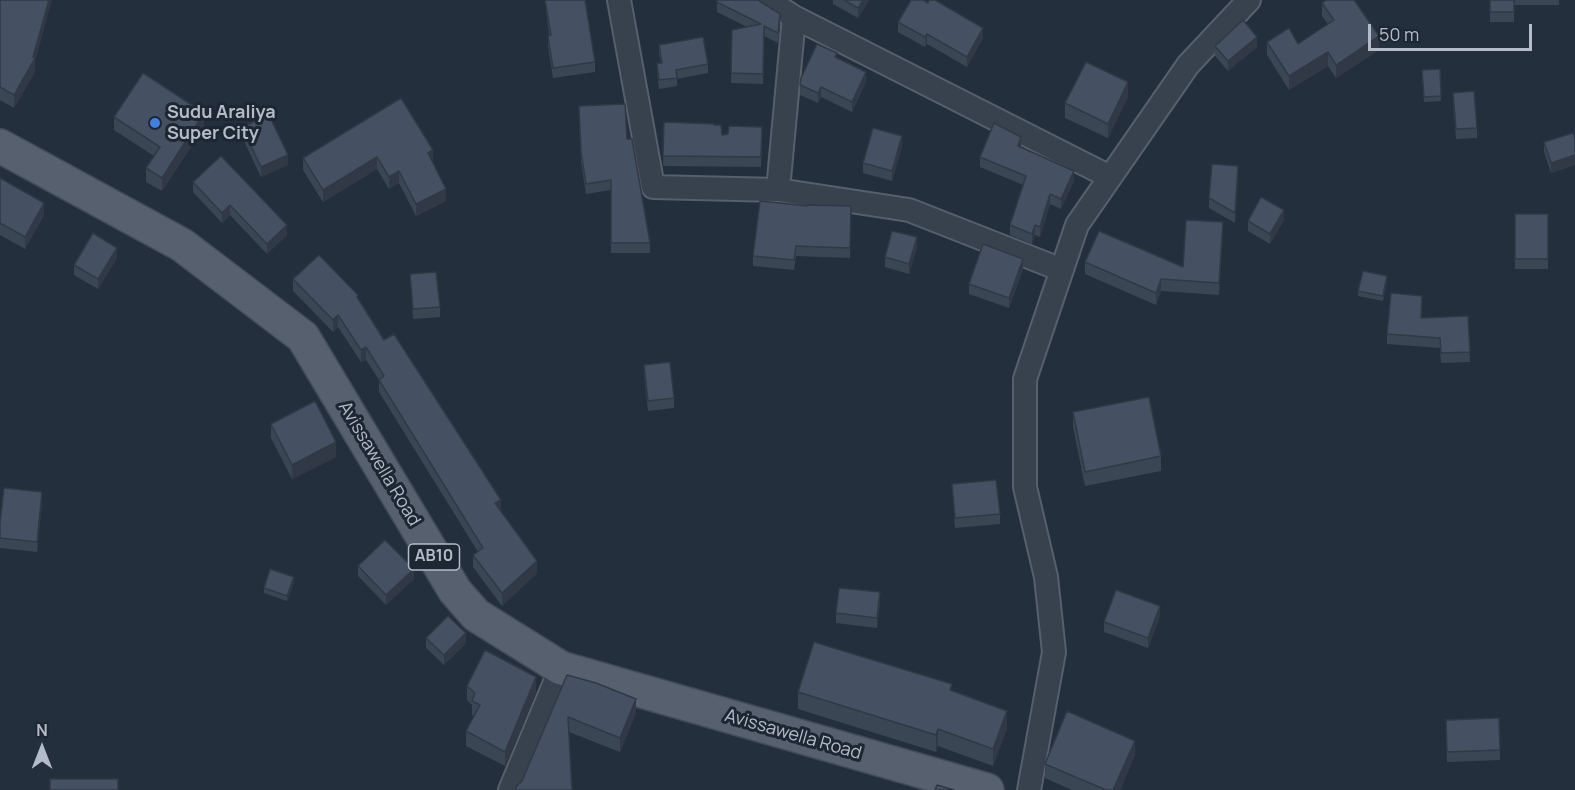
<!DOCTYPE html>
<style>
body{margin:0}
#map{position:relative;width:1575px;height:790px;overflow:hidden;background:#242f3e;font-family:Manrope,sans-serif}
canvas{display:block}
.north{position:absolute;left:12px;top:718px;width:60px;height:60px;-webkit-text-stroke:4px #1d2633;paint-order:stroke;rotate:0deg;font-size:16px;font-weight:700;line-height:24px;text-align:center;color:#b4bcc9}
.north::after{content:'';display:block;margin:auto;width:21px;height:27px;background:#b4bcc9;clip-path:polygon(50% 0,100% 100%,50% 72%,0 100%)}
.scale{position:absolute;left:1368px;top:24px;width:164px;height:27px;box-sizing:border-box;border:3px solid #b4bcc9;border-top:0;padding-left:8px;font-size:18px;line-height:21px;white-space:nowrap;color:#b4bcc9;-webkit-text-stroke:4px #1d2633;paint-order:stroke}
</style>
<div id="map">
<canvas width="1575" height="790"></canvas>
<div class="north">N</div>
<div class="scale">50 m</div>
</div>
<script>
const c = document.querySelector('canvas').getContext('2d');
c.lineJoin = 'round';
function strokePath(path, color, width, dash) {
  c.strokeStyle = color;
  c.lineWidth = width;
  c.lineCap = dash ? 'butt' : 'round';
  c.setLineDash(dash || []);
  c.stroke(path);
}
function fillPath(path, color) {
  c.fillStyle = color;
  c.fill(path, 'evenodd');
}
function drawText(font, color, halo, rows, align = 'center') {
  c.font = font + ' Manrope,sans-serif';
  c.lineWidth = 6;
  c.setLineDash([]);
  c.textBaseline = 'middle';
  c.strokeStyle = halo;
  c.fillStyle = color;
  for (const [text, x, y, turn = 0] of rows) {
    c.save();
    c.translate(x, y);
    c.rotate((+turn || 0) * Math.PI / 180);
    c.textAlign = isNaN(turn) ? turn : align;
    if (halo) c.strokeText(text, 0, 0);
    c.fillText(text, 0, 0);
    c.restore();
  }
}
const minor = new Path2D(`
 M619 0 653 187 778 190 794 17
 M767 0 794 17 1110 177
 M778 190 909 210 1062 270
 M510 790 561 668
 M1029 790 1054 652 1046 577 1025 487V379L1077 225 1188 65 1249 0`);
const primary = new Path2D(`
 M0 146 182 245 303 337 455 591 476 615 561 668 987 790`);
strokePath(minor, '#565f6c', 26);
strokePath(primary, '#414a57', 36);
strokePath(minor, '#38414e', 22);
strokePath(primary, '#56606e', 33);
fillPath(new Path2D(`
 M0 0 35 62V72L14 108 0 100Z
 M545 0H585L595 62V72L553 78 548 46V36L549 35Z
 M717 0 780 24 778 43 764 36 763 84 731 83 732 30 747 27 717 12Z
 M833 0H869L858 18 833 4Z
 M1490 0H1559V5H1514V22H1490Z
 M928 3 983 38 967 67 927 44 925 47 898 32V22Z
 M1322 3 1379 50 1336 78 1328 66 1289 90 1267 55V42L1298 44 1328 24 1322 16Z
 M659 45 708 64V73L677 79V86L659 89 657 72V63H661L659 54Z
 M1215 46 1257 47 1228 71 1215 56Z
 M837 58 866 82 852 112 821 97 818 103 800 95V85Z
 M1440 69 1441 101 1424 102 1422 70Z
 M1453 93 1477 128V138L1456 139 1453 103Z
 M1128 97 1108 138 1065 118V103Z
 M401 98 433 162 446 201 416 216 399 183 389 189 377 169 323 202 303 170V158Z
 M579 116 627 139 650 243V253H611V190L586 194 581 162Z
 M114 117 204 127 162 191 146 182V168L154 156 114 130Z
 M664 122 714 125 722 135 762 127 761 167 663 166Z
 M242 127 288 165 261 177 242 137Z
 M1575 139V165L1551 173 1544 152V142Z
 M902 146 892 181 863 173V163Z
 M1021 148 1074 181 1061 209 1050 204 1040 237 1035 235 1032 244 1010 235V225L1023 185 980 167V157Z
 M1238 176 1235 223 1209 208V198Z
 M0 178 44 215 25 249 0 235V236Z
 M193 182 287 235 267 254 230 215 222 223 193 192Z
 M808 206H851L850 258 796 256 794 270 753 266V256Z
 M1515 214H1548V269H1515Z
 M1284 220 1270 244 1248 231V221Z
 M1223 234 1219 295 1161 291 1156 305 1085 274V262L1183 267Z
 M917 247 909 274 885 267V257Z
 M117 258 98 289 74 275V265Z
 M1023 269 1009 308 969 294V284Z
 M410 274 440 307V317L413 319Z
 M293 279 358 299 384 340 501 511 537 573 502 606 473 567V555L478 552 379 392V380L366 360 361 362 338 327 333 332 293 291Z
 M1387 281 1383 301 1358 296V291Z
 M1422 306 1421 318 1468 316 1470 362 1441 363 1440 348 1387 344V334Z
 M644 365 674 398V408L648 411 644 375Z
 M1073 412 1161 456V471L1085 486 1073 427Z
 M271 424 336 457 292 479 271 438Z
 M952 484 1000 514V524L955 528Z
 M42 502 37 552 0 548V523Z
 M358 566 414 579 386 605 358 576Z
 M294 582 287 601 264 593V588Z
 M880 602 877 628 836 623V613Z
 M1160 616 1148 648 1104 632V622Z
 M426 638 466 643 444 665 426 648Z
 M567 675 636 713 620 752 569 732 522 781Z
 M467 686 536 692 505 766 466 746V731L474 716 472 715V705L467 700Z
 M952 691 1007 728 993 766 938 746 936 752 798 709V692Z
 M1499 718 1500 760 1447 762 1446 720Z
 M1135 755 1120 790H1072L1045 778V764Z`), '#3b4654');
fillPath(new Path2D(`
 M49 0H52L35 62V72L14 108V95L33 57Z
 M863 0H869L858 18V8Z
 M983 28V38L967 67V57Z
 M927 34V44L925 47V37Z
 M1379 36V50L1336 78V65Z
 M1257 37V47L1228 71V61Z
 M1328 52V66L1289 90V76Z
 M866 72V82L852 112V102Z
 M1128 82V97L1108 138V124Z
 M821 87V97L818 103V93Z
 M204 113V127L162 191V178Z
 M902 136V146L892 181V171Z
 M1021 137V147L1018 146Z
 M433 150V162L428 165V153Z
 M288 155V165L261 177V167Z
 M1575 155V165L1551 173V163Z
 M377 157V169L323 202V190Z
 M1238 166V176L1235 223V213Z
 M399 171V183L389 189V177Z
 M1074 171V181L1061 209V199Z
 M446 189V201L416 216V204Z
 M1050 194V204L1040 237V227Z
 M44 203V215L25 249V237Z
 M230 205V215L222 223V213Z
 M1284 210V220L1270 244V234Z
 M1223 222V234L1219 295V283Z
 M287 225V235L267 254V244Z
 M1035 225V235L1032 244V234Z
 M917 237V247L909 274V264Z
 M117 248V258L98 289V279Z
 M1023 259V269L1009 308V298Z
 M1387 276V281L1383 301V296Z
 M1161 279V291L1156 305V293Z
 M338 315V327L333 332V320Z
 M366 347V360L361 362V350Z
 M336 442V457L292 479V465Z
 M42 492V502L37 552V542Z
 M501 500V512L495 503Z
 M537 561V573L502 606V593Z
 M414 569V579L386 605V595Z
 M294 577V582L287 601V596Z
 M880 592V602L877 628V618Z
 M1160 606V616L1148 648V638Z
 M466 633V643L444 665V655Z
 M536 677V692L505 766V752Z
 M636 699V713L620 752V738Z
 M1007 711V728L993 766V749Z
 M938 729V746L936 752V735Z
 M1135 741V755L1120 790H1113Z`), '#303945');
const building = new Path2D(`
 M0 0H49L33 57 35 58 14 95 0 87Z
 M545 0H585L595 62 553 68 548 36 551 35Z
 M717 0H758L780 14 778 33 764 26 763 74 731 73 732 30 761 24 717 2Z
 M844 0H863L858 8Z
 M911 0H923L928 3 929 0H935L983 28 967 57 927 34 925 37 898 22Z
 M1326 0H1354L1379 36 1336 65 1328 52 1289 76 1267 42 1289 28 1298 44 1334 20 1322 3Z
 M1490 0H1514V12H1490Z
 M1243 20 1257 37 1228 61 1215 46Z
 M703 37 708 64 676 70 677 78 659 80 657 63H662L659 45Z
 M817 44 837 53 835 57 866 72 852 102 821 87 818 93 800 85 801 78Z
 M1086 62 1128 82 1108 124 1065 103Z
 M1440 69 1441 96 1424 97 1422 70Z
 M143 73 204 113 162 178 146 168 160 147 114 117Z
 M1474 91 1477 128 1456 129 1453 93Z
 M401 98 433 150 428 153 446 189 416 204 399 171 389 177 377 157 323 190 303 158Z
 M625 104 627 139H632L650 243H611V180L586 184 581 152 579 106Z
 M269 115 288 155 261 167 242 127Z
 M664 122 714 124V125H721L722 135 728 134 729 126 762 127 761 157 663 156Z
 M994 123 1021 137 1018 146 1074 171 1061 199 1050 194 1040 227 1035 225 1032 234 1010 225 1026 176 980 157Z
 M873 128 902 136 892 171 863 163Z
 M1573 133 1575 139V155L1551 163 1544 142Z
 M221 156 287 225 267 244 230 205 222 213 193 182Z
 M1212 164 1238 166 1235 213 1209 198Z
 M0 178 44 203 25 237 0 223V224Z
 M1261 197 1284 210 1270 234 1248 221Z
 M760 201 808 206V205L851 206 850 248 796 246 794 260 753 256Z
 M1515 214H1548V259H1515Z
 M1186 220 1223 222 1219 283 1161 279 1156 293 1085 262 1099 231 1183 267Z
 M892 231 917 237 909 264 885 257Z
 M93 233 117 248 98 279 74 265Z
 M983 244 1023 259 1009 298 969 284Z
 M319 255 358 295 357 297 384 340 394 334 501 500 495 503 537 561 502 593 473 555 483 548 379 380 384 376 366 347 361 350 338 315 333 320 293 279Z
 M1363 271 1387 276 1383 296 1358 291Z
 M436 272 440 307 413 309 410 274Z
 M1391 293 1422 296 1421 318 1468 316 1470 352 1441 353 1440 338 1387 334Z
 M670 362 674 398 648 401 644 365Z
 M1149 397 1161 456 1085 472 1073 412Z
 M315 401 336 442 292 465 271 424Z
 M996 480 1000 514 955 518 952 484Z
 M4 488 42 492 37 542 0 538V523Z
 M385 540 414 569 386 595 358 566Z
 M270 569 294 577 287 596 264 588Z
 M839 588 880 592 877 618 836 613Z
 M1116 590 1160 606 1148 638 1104 622Z
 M448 616 466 633 444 655 426 638Z
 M814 642 952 684 950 690 1007 711 993 749 938 729 936 735 798 692Z
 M485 650 536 677 505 752 466 731 480 705 472 701 475 693 467 686Z
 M567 675 596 683 636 699 620 738 568 717 572 790H516V787L522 781Z
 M1067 711 1135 741 1113 790H1106L1045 764Z
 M1499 718 1500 750 1447 752 1446 720Z
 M50 779H118V790H50Z
 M937 785 954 790H935Z`);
fillPath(building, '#455162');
strokePath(building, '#303945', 1.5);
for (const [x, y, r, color] of [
 [155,123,6,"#3f7fe0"]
]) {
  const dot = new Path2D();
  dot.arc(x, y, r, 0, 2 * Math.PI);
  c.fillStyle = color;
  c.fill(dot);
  strokePath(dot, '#1d2633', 2);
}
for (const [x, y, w] of [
 [434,557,51]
]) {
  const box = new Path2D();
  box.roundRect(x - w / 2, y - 13, w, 26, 4.5);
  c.fillStyle = '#1d2633';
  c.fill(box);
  strokePath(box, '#b4bcc9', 1.5);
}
drawText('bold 16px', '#b4bcc9', null, [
 ["AB10",434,557]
]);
drawText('bold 18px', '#b4bcc9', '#1d2633', [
 ["Sudu Araliya",167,113],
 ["Super City",167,134]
], 'left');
drawText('18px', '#b4bcc9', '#1d2633', [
 ["Avissawella Road",379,464,59],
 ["Avissawella Road",793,735,16]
]);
</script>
